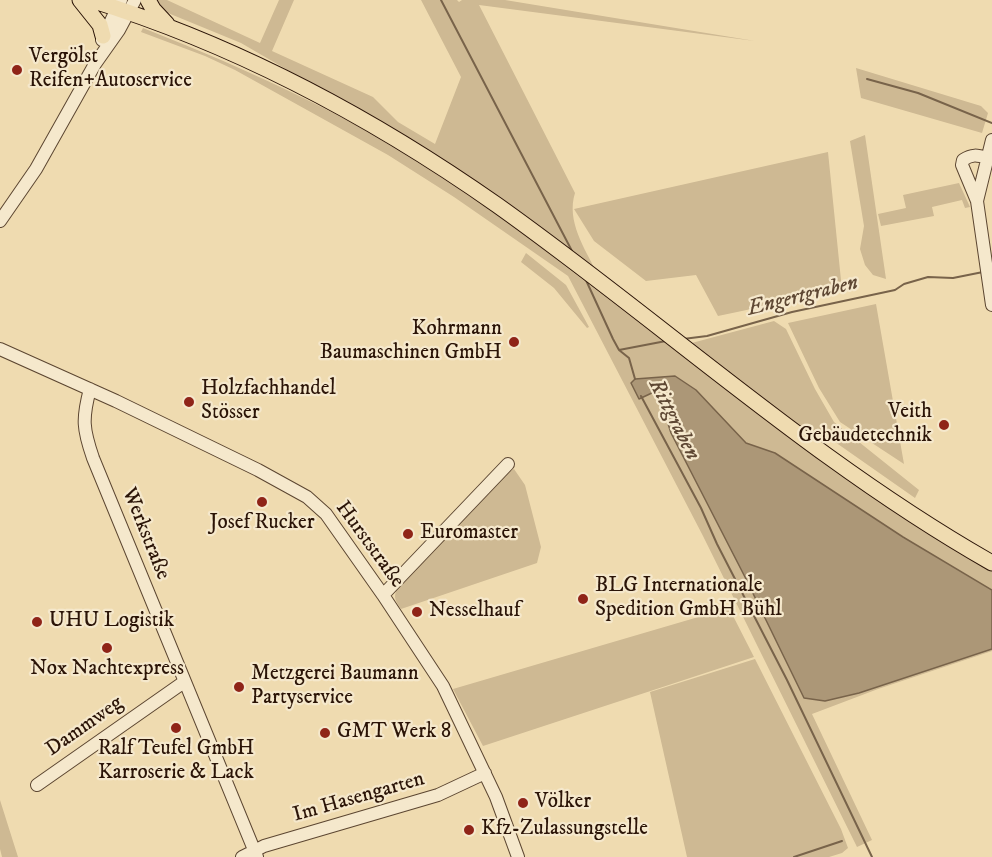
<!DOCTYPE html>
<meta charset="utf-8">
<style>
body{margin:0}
canvas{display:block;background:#efdbb0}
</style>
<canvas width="992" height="857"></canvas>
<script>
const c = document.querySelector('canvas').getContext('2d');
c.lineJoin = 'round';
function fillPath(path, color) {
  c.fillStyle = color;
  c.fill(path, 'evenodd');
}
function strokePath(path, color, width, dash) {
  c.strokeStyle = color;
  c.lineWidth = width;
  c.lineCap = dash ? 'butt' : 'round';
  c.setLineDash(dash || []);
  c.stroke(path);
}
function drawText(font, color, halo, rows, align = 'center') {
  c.font = font + ' "IM FELL DW Pica",serif';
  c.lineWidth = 4.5;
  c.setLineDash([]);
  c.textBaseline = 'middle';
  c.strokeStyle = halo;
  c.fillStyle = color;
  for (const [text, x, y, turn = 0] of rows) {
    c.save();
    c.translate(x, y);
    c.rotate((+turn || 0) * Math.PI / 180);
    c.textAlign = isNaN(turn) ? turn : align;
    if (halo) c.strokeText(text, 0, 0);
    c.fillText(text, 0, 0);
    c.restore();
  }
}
fillPath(new Path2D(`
 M153 0H167L260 43 279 0H294L272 51 373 97 398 122 435 144 461 77 421 0H457L459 2 462 0H505L755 41 479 5 575 193C566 221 585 249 597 273L372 119 241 43 163 11Z
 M143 28C253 71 358 120 456 185 495 212 533 241 570 270 654 333 736 399 821 461 875 501 934 535 992 570V651L878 689 812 714 872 840 857 847 703 536 568 276 454 197 388 155 235 70 205 56 141 32Z
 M856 68 981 106 988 113 982 133 861 98Z
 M865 135 886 279 873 275 865 265 860 249 864 226 850 141Z
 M828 152 842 290 718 316 696 275 646 281 594 241 574 209Z
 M959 183 970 207 965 208 962 200 932 207 934 216 881 226 878 214 906 208 903 195Z
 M526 253 566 285 589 327 587 328 554 288 521 262Z
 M876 304 904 464 840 422 819 388 788 323Z
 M774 321 786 329 815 389 834 422 919 490 915 498 825 435H819L811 440 688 344Z
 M514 469 525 485 541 547 537 563 401 609C394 599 393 596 399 585L507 473Z
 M729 608 754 657 483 746 453 689Z
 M755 659 841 829 848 848 842 853 829 857H687L650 692Z
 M0 800 18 857H2L0 849Z`), '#ceb993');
const water = new Path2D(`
 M675 376 696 390 746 443 775 453 903 537 992 590V649L859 693 825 701 804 698 745 577 671 433 662 405 654 392 639 399 631 383 635 379Z`);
fillPath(water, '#ac9777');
strokePath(water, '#78634a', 1.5);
strokePath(new Path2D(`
 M441 0 572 251
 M867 79 918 93 992 123
 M585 278 613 339 619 350 629 358 635 379
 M683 339 707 336 792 312 895 290 904 284 928 277 953 278 983 272
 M619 350 666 341
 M641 396 701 508 717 544 787 680 872 857
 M794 857 842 841`), '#78634a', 2);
const minor = new Path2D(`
 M102 40 121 0
 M987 158C977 155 972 154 963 160L962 165 977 201 992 305
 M977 201 992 140
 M0 221 36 169 95 64 119 30 135 0
 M0 349 116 401 258 470 307 497 326 514 383 595 443 686 496 797 518 857
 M90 389C82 419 83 429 93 458L257 857
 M383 595 508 464
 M37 785 184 682
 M242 857 264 846 438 795 485 773`);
const major = new Path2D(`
 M80 0 100 25 103 36
 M91 0C236 45 373 118 497 205 663 323 814 462 992 563
 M148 0 153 9 167 24`);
strokePath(minor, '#5c4631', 14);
strokePath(major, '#2b1407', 17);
strokePath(minor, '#f5e8cc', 12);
strokePath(major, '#efdbb0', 15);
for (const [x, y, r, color] of [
 [17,70,6,"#8f2418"],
 [514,342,6,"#8f2418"],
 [189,402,6,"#8f2418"],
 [944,425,6,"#8f2418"],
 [262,502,6,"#8f2418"],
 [408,534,6,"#8f2418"],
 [583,599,6,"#8f2418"],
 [417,612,6,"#8f2418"],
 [37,622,6,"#8f2418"],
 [107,648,6,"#8f2418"],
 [239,687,6,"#8f2418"],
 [176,728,6,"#8f2418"],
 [325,733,6,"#8f2418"],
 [523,803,6,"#8f2418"],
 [469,830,6,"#8f2418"]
]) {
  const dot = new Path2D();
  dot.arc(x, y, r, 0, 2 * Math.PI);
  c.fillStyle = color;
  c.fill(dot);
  strokePath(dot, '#f5e8cc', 2);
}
drawText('21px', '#2b1407', '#f5e8cc', [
 ["Vergölst",29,58],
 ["Reifen+Autoservice",29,82],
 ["Kohrmann",502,330,"right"],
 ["Baumaschinen GmbH",502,354,"right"],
 ["Holzfachhandel",201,390],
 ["Stösser",201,414],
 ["Veith",932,413,"right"],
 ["Gebäudetechnik",932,437,"right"],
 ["Josef Rucker",262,524,"center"],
 ["Euromaster",420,534],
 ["BLG Internationale",595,587],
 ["Spedition GmbH Bühl",595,611],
 ["Nesselhauf",429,612],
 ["UHU Logistik",49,622],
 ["Nox Nachtexpress",107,670,"center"],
 ["Metzgerei Baumann",251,675],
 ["Partyservice",251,699],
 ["GMT Werk 8",337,733],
 ["Ralf Teufel GmbH",176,750,"center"],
 ["Karroserie & Lack",176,774,"center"],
 ["Völker",535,803],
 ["Kfz-Zulassungstelle",481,830]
], 'left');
drawText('21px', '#2b1407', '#f5e8cc', [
 ["Werkstraße",145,534,68],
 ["Hurststraße",369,545,54],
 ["Dammweg",85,727,-35],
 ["Im Hasengarten",359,798,-16]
]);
drawText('italic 22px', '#5f4834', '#f5e8cc', [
 ["Engertgraben",803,297,-14],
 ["Rittgraben",673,420,63]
]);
</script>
